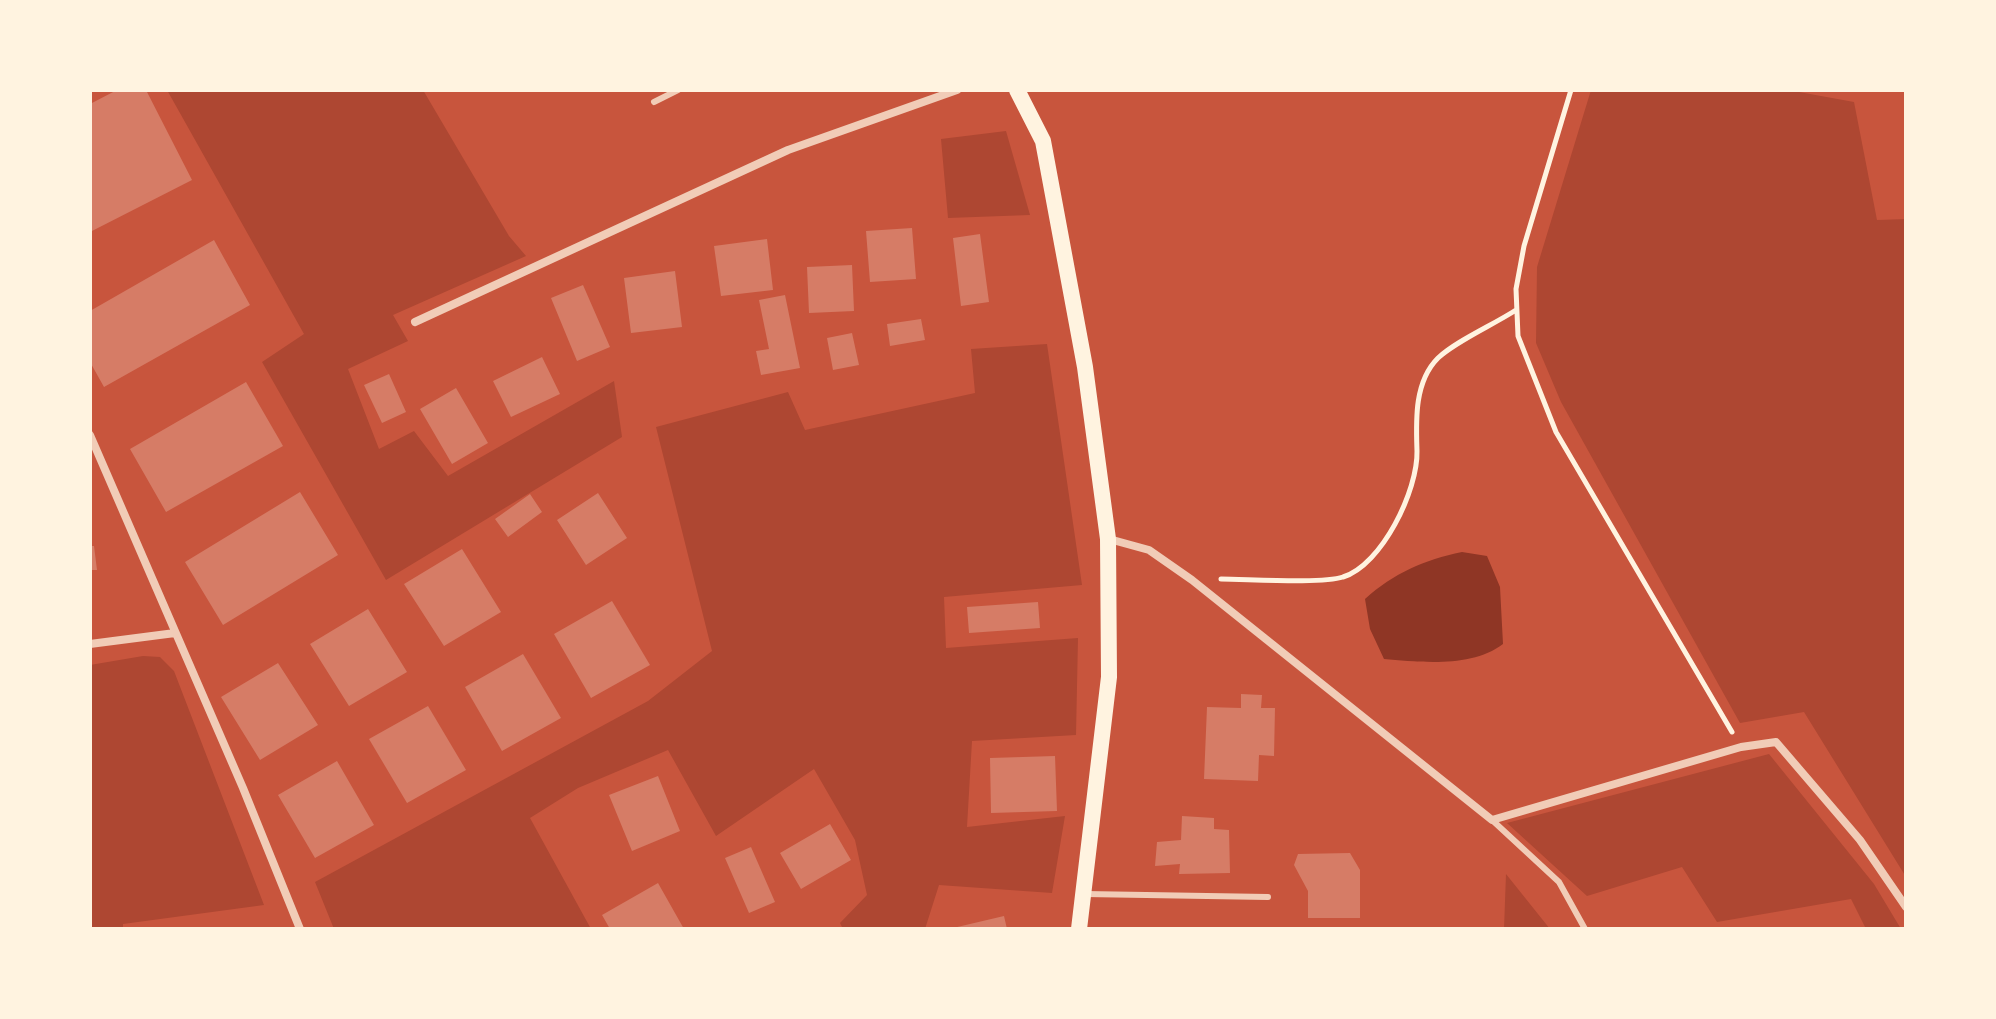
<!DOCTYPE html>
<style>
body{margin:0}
#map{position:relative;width:1996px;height:1019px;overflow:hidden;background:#c8553d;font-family:"Fira Sans",sans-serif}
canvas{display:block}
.frame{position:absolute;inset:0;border:92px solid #fff3e0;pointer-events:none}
</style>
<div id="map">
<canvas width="1996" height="1019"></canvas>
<div class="frame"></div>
</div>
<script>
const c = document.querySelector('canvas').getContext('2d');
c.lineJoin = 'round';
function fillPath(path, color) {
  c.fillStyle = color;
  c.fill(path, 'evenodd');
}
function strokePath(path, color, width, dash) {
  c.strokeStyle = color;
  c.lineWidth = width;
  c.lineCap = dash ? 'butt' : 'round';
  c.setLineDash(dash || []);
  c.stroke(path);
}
fillPath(new Path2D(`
 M167 90H423L509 236 526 256 393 315 408 341 348 369 379 449 414 431 448 476 614 381 622 437 386 580 262 362 304 334Z
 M1591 90H1788L1854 102 1877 220 1906 219V877L1804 712 1740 723 1561 402 1536 343 1537 267Z
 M1006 131 1030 215 948 218 941 139Z
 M1047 344 1082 585 944 597 946 648 1078 638 1076 735 972 741 967 827 1065 816 1052 893 939 885 925 929H843L840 923 867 895 855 840 814 769 716 836 668 750 578 788 530 818 591 929H334L315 882 648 701 712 651 656 427 788 392 805 430 975 393 971 349Z
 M143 656 160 657 174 671 264 905 123 924V929H90V665Z
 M1769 754 1874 884 1901 929H1866L1851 899 1717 922 1682 867 1587 896 1507 823Z
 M1506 874 1550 929H1504Z`), '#ae4732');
fillPath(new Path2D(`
 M1462 552 1487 556 1500 587 1503 644C1472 668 1420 662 1384 659L1370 629 1365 599C1394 573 1424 560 1462 552Z`), '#8f3625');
fillPath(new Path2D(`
 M117 90H146L192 180 90 232V104Z
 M912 228 916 279 870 282 866 231Z
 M980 234 989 302 961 306 953 238Z
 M767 239 773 290 721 296 714 246Z
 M214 240 250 305 104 387 90 362V311Z
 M852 265 854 311 809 313 807 267Z
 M675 271 682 327 631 333 624 278Z
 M583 285 610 347 577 361 551 298Z
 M785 295 800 368 761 375 756 351 769 349 759 300Z
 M921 319 925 340 890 346 887 324Z
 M852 333 859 365 833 370 827 338Z
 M542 357 560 394 511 417 493 381Z
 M389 374 406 412 382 423 364 385Z
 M246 382 283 446 166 512 130 449Z
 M456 388 488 443 452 464 420 409Z
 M300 492 338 555 223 625 185 562Z
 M598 493 627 538 586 565 557 520Z
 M530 494 542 512 508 537 495 519Z
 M90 546H94L97 570H90Z
 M462 549 501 612 444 646 404 584Z
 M612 601 650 665 591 698 554 634Z
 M1038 602 1040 628 969 633 967 607Z
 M368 609 407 672 349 706 310 644Z
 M523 654 561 718 502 751 465 687Z
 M278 663 318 725 260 760 221 697Z
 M1241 694 1262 695 1261 708H1275L1274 756 1259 755 1258 781 1204 779 1207 707 1241 708Z
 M428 706 466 770 407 803 369 739Z
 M1055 756 1057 811 991 813 990 758Z
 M337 761 374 825 315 858 278 795Z
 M658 776 680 831 632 851 609 795Z
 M1182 816 1214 818V829L1229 830 1230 873 1179 874 1180 864 1155 866 1157 842 1181 840Z
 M830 824 851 860 801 889 780 853Z
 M751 847 775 902 749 913 725 858Z
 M1350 853 1360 870V918H1308V891L1294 865 1298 854Z
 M658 883 684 929H610L602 915Z
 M1004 916 1007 929H953V928Z`), '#d67c66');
strokePath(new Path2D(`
 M1571 90 1524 246 1516 289 1518 336 1556 432 1732 732
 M1221 579C1247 579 1322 584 1343 577 1382 565 1418 490 1417 451 1416 421 1414 382 1438 358 1456 341 1493 325 1516 310`), '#fff3e0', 5);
strokePath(new Path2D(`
 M654 102 678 90
 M1492 820 1559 882 1585 929
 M1085 894 1268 897`), '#f1ccb7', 6);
strokePath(new Path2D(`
 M415 322 788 150 957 90
 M90 435 243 788 300 929
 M1109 539 1149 550 1192 580 1492 820 1741 747 1776 742 1860 840 1906 907
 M90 644 175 633`), '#f1ccb7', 8);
strokePath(new Path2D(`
 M1017 90 1043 141 1085 367 1108 539 1109 677 1079 929`), '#fff3e0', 16);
</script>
